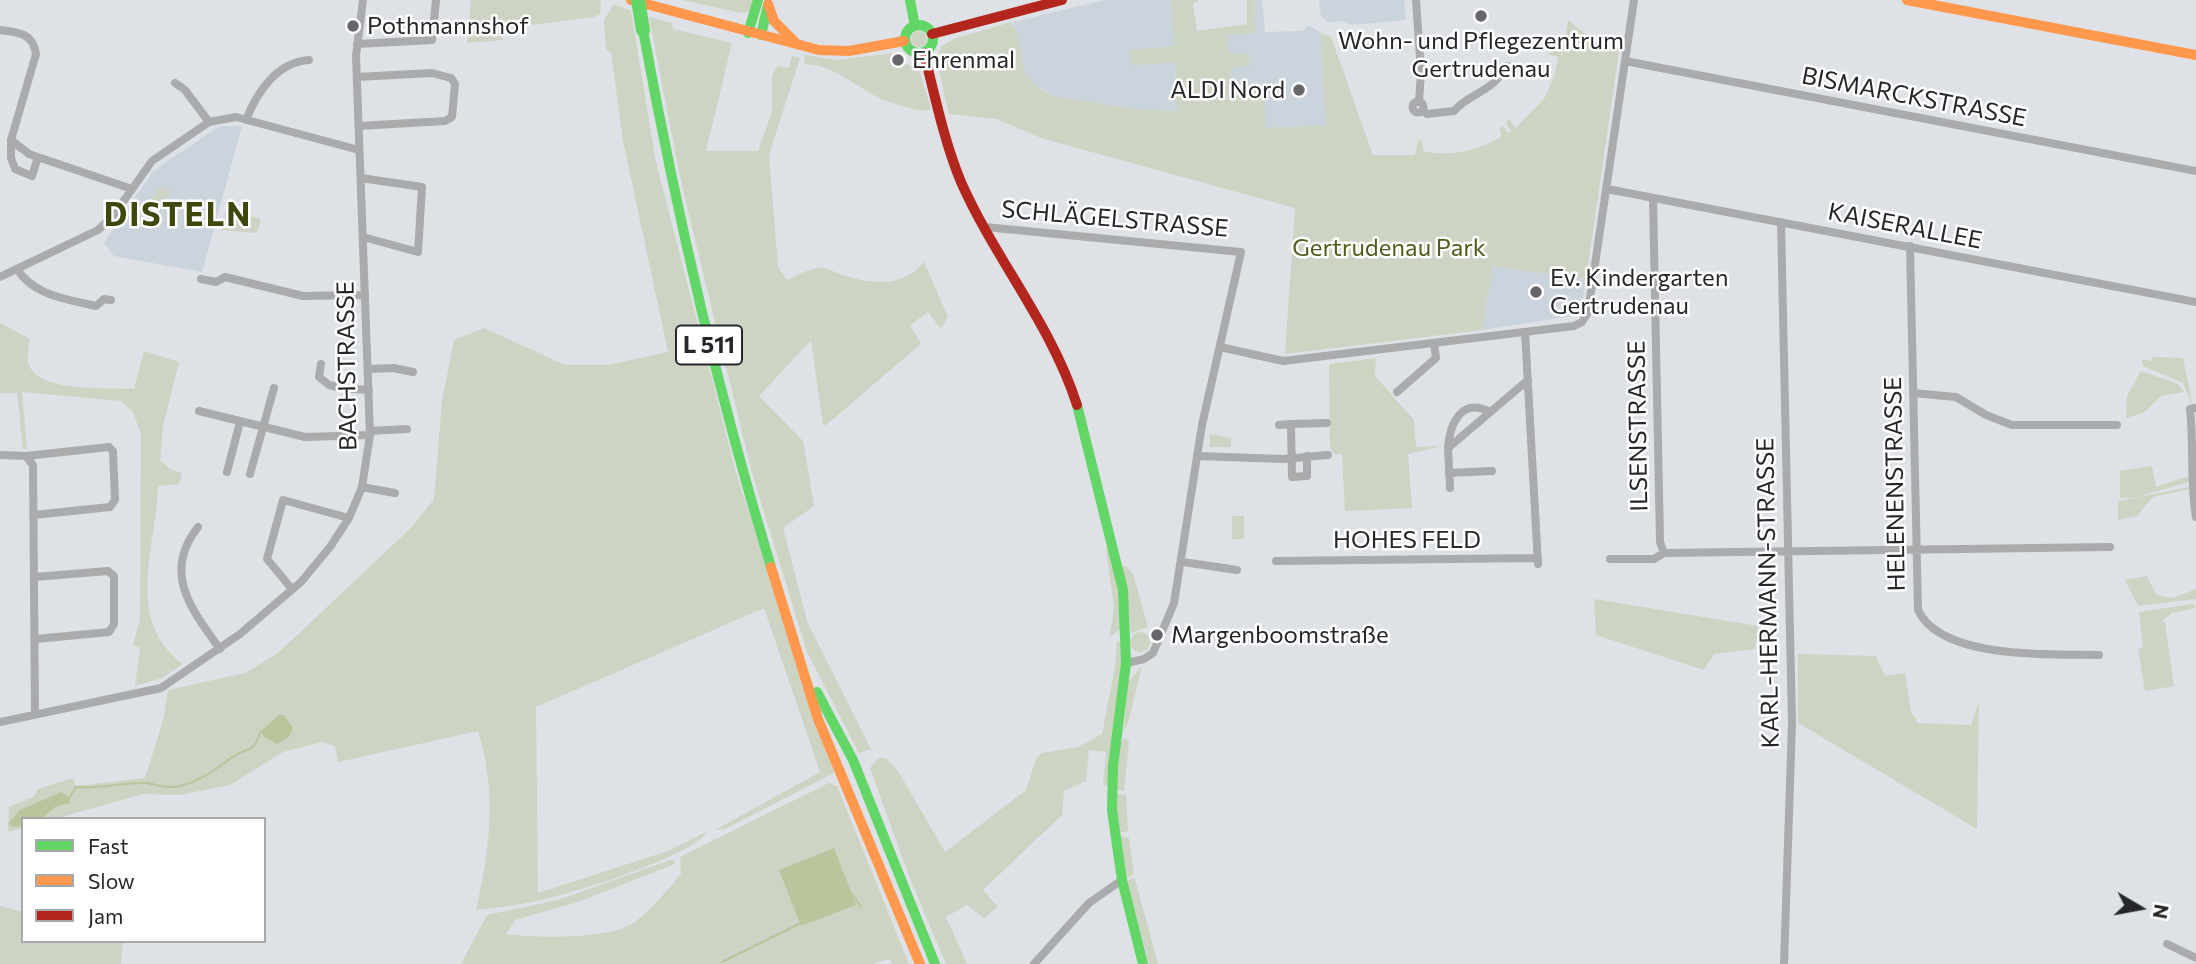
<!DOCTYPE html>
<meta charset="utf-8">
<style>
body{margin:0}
#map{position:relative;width:2196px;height:964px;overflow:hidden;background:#dee1e6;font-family:Commissioner,sans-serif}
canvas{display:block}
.legend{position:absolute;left:21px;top:817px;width:245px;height:126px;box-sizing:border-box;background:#fff;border:2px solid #a7a8a9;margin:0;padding:9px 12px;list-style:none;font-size:21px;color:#242629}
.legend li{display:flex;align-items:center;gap:14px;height:35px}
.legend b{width:35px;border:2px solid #a7a8a9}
.north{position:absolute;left:2105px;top:873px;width:70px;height:70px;-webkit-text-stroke:5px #fff;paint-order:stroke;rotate:100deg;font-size:19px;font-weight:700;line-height:28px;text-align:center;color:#242629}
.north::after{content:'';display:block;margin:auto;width:24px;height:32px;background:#242629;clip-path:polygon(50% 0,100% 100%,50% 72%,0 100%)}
</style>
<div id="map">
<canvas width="2196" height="964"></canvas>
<ul class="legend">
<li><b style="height:9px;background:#63d668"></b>Fast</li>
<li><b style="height:9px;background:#ff974d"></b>Slow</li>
<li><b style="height:9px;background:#b3261e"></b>Jam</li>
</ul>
<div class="north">N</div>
</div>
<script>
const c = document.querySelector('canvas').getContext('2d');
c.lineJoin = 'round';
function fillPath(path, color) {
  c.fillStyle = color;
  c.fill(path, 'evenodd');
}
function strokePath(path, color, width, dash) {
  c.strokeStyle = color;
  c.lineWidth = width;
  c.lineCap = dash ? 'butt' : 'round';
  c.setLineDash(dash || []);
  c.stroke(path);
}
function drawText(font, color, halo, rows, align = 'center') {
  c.font = font + ' Commissioner,sans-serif';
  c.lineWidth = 5;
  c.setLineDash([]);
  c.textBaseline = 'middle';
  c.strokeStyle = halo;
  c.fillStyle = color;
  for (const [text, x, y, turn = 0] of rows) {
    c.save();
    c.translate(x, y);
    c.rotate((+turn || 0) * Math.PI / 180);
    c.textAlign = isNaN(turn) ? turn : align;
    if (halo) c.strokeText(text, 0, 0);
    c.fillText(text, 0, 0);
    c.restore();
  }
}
fillPath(new Path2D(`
 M1105 0H1171L1174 46 1130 50 1135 65 1175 62 1178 111 1135 109 1053 96 1027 80 1013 22Z
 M1254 0H1262L1265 32 1302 31 1309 26 1320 32 1326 125 1266 128 1232 88 1231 68 1250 66 1249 54 1228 55 1226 35 1256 33Z
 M1319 0H1404L1406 20 1351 25 1344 21 1328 22 1321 16Z
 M220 126H242L202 272 114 256 104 243 153 171Z
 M1493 266 1586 279 1580 315 1482 330Z`), '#cbd3dd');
fillPath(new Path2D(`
 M471 0H601L600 14 594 17 500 29 503 40 467 43Z
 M682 0H755L749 11 742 13Z
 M1171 0H1199L1193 4 1197 31 1247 24V0H1254L1256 33 1226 35 1228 54H1249L1250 66 1231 68 1232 87 1263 85 1266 128 1326 125 1320 32 1331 37 1373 155H1415L1418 140 1422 141 1423 151C1452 157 1478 151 1502 136L1499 129 1503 126 1508 133 1511 131 1506 124 1509 119 1516 128 1544 99 1555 74 1558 57 1549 55 1550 48 1561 50 1562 57 1568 20 1594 41 1620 45 1586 279 1493 266 1482 330 1285 354 1295 208 1041 138 997 119 949 114 937 61 941 47 953 39 1011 22C1031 54 1009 75 1053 96L1135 109 1177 111 1175 62 1135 65 1130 62 1129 50 1174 46Z
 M614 4 631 11 656 162 736 473 834 773 725 829 715 830 820 772 764 608 536 707 538 893 668 851 708 831C692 857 578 891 545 899 523 905 498 907 476 910 490 851 497 790 478 731L338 762 335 746 322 742 283 752 230 785 179 795 143 794 54 819H23V828L8 832 9 807 33 797 38 789 73 778 76 786 145 778 163 721 168 690 245 673 278 653 412 527 434 499 442 401 454 340 484 328 565 365H609L668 352 623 141 611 52 606 50 604 20Z
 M649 17 672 23 673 29 732 43 706 151H758L772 112V75L778 66 789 68 792 56 800 58 769 155 778 267 787 280C798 276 810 267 823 268 831 269 840 275 849 277 876 285 905 286 924 262L948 317 941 329 928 312 910 325 921 344 826 425H823L811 340 759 396 803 441 814 506 783 528 808 624 871 749 859 753 807 652 752 473 682 186Z
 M911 39a8 8 0 1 1 16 0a8 8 0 1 1-16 0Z
 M895 53 896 59 912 67H918L931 109C918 113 912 108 899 105 863 97 843 66 805 64L804 55 837 60Z
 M163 187 169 190V197L161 200 155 217H148L143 211 157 189Z
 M226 210 261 219 257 233 221 230Z
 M0 323 30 339C29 346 27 355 28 361 33 394 110 387 134 389L144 351 179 362 163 427 160 460 170 469 182 473 179 484 158 486C156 548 124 621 183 664L162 678 135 686 140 648 133 644 140 620 141 434 133 412 121 401 22 392 27 449H23L17 393H0Z
 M2152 357 2183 358 2193 407 2183 383 2143 366 2142 359 2151 361Z
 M1376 358 1375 376 1414 420 1416 447 1442 446 1408 454 1412 508 1345 511 1342 454H1334L1330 447 1329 367 1330 364Z
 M2141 371 2178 384 2184 392 2161 396 2143 413 2126 418 2127 396Z
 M1210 434 1231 438V447H1210Z
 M2152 466 2156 487 2189 476V482L2137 497 2120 498V471Z
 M2189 487V489L2153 497 2137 516 2118 520V501Z
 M1232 516H1244V539H1232Z
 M1110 548 1119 593 1121 628 1110 637 1114 608 1106 549Z
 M1126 566 1133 574 1148 627 1131 633 1122 567Z
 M2147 576 2156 595 2173 598 2196 589V599L2138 606 2125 580Z
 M1594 599 1758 626 1755 649 1714 654 1704 670 1596 635Z
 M2193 604 2196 608 2172 613 2161 622H2165L2174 686 2145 691 2138 649 2143 648 2139 612Z
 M1130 642a10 10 0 1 1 20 0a10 10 0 1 1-20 0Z
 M1117 640 1123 647 1109 786H1103L1106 752 1089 750 1086 781 1064 791 1062 815 983 890 998 907 984 918 967 905 946 917 967 964H946L909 876 870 768 878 758H886L898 771 945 852 1026 790 1036 759 1042 753 1078 747 1102 734 1115 667Z
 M1798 654 1876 656 1885 676 1905 673 1911 712 1918 723 1971 725 1979 701 1977 829 1798 723Z
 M1142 666 1128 724 1124 730 1128 682Z
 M1125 738 1129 742 1124 791 1116 789 1120 743Z
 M829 783 837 786 909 964H892L889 959 873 964H461L487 915 558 900 673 859 675 864 578 902 515 920 506 934C535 938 611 940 635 922 652 909 667 890 681 874L680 857Z
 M1124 794 1126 795 1128 831 1118 833 1116 795Z
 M1120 836 1129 838 1134 874 1127 878Z
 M1133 878 1135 879 1158 964H1149L1127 881Z
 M0 906 23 912V941H123L121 964H0Z`), '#ced4c3');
fillPath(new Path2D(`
 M279 715H284L293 728 289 737 277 744 264 737 261 731Z
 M61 792 70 797V803L55 807 41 819H23V826L14 827 8 824 20 810Z
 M834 848 856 905 801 926 779 870Z`), '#bac49d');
strokePath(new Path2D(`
 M70 797 76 787C100 789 123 782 147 783 154 784 161 787 168 787 191 788 215 770 231 758 249 745 251 757 261 731
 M852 894 861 907
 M722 962 799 924`), '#bac49d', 2);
strokePath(new Path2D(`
 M1416 0 1421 72 1419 102
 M0 30C18 32 33 33 36 54L11 140 29 154 132 189
 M357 44 432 40 436 0
 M1625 61 2196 171
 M357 77 432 73 451 78 455 84 452 117 445 121 359 126
 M175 83 185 90 209 122
 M1412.5 107a5.5 5.5 0 1 1 11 0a5.5 5.5 0 1 1-11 0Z
 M1423 111 1427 114 1454 111C1469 93 1494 92 1506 66L1514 68 1511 75 1503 72
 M246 120C257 92 277 62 309 60
 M11 140V158L15 169 32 176 38 157
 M361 178 422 187 418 252 363 237
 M1607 189 2196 302
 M1653 198 1660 542 1664 553
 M1781 222 1792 723 1784 964
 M985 227 1241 252 1202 425 1174 603 1153 653 1144 659 1126 663
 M1910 246 1918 610C1941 660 2052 654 2099 655
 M17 269C34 296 67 299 96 306L104 299 111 300
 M0 277 98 230 113 216 152 161 209 122 236 117 359 150
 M201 279 216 282 225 277 303 296 365 295
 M1525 332 1538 564
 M1220 347 1283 361 1574 326 1582 322 1588 312 1634 0
 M321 364 319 377 329 385 341 388 369 390
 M368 369 394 368 413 372
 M1397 392 1436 358 1434 343
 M1913 393 1956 397 1986 415 2012 425H2117
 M2196 408 2190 409C2194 446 2190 481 2196 517
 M199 411 305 437 370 435
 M1279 425 1291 424
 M370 431 407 429
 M1448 447C1450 423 1462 397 1490 412
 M0 455 26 456 33 465 35 713
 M26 456 109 447 113 451 115 500 110 507 34 515
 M1197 456 1283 459 1328 455
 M1307 456V476L1292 477 1291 424 1327 423
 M227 472 240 422
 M1449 473 1492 471
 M250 474 274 388
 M362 487 395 493
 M1450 488 1448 448 1528 380
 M198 527C162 573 191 609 220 649
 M1664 553 2110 547
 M1610 559H1654L1664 553
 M1276 561 1538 558
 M1183 562 1237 570
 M34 577 108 571 114 576V624L109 632 36 639
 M292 589 267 559 283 500 349 518
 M0 722 161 688 240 634 301 582 330 547 349 518 362 487 370 435 356 56 363 0
 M2167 944 2196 958
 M1034 964 1089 903 1122 880`), '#a9abac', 8);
strokePath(new Path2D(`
 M910 0 915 26
 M905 39a14 14 0 1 1 28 0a14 14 0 1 1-28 0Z
 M643 30C676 211 717 390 771 567
 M748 33 758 0
 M761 35 768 5
 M1077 405 1123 590 1126 663 1113 766 1112 810 1122 880 1143 964
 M817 692 853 760 935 964`), '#63d668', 10);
strokePath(new Path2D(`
 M631 0 819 50 849 51 904 41
 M1907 0 2196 55
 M768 4 774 21 797 44
 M771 567 818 719 920 964`), '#ff974d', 10);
strokePath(new Path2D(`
 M932 34 1062 0
 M924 53C935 96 944 141 961 182 995 259 1051 324 1077 405`), '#b3261e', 10);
strokePath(new Path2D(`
 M638 0 643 30`), '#63d668', 14);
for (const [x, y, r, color] of [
 [1481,16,7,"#65676b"],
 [353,26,7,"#65676b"],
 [898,60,7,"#65676b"],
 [1299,90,7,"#65676b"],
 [1536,292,7,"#65676b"],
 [1157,635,7,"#65676b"]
]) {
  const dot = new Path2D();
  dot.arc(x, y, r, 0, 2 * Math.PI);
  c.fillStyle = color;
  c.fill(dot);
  strokePath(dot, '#fff', 2.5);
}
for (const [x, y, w] of [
 [709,345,66]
]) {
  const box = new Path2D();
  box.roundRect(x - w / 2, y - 19.5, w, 39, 5);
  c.fillStyle = '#fff';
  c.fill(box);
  strokePath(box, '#242629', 2);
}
drawText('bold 23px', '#242629', null, [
 ["L 511",709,345]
]);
drawText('24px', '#242629', '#fff', [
 ["Pothmannshof",367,26],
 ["Wohn- und Pflegezentrum",1481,41,"center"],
 ["Gertrudenau",1481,69,"center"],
 ["Ehrenmal",912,60],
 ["ALDI Nord",1285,90,"right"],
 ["Ev. Kindergarten",1550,278],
 ["Gertrudenau",1550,306],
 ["Margenboomstraße",1171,635]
], 'left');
drawText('24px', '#242629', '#fff', [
 ["BISMARCKSTRASSE",1914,97,11],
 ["SCHLÄGELSTRASSE",1115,219,5],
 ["KAISERALLEE",1905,226,11],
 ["BACHSTRASSE",347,366,-91],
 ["ILSENSTRASSE",1638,426,-91],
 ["HELENENSTRASSE",1895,484,-91],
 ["HOHES FELD",1407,540],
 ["KARL-HERMANN-STRASSE",1768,593,-91]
]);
drawText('24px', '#505c1c', '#fff', [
 ["Gertrudenau Park",1389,248]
]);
c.letterSpacing = '2px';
drawText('bold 32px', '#3e480d', '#fff', [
 ["DISTELN",178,215]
]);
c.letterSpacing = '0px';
</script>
